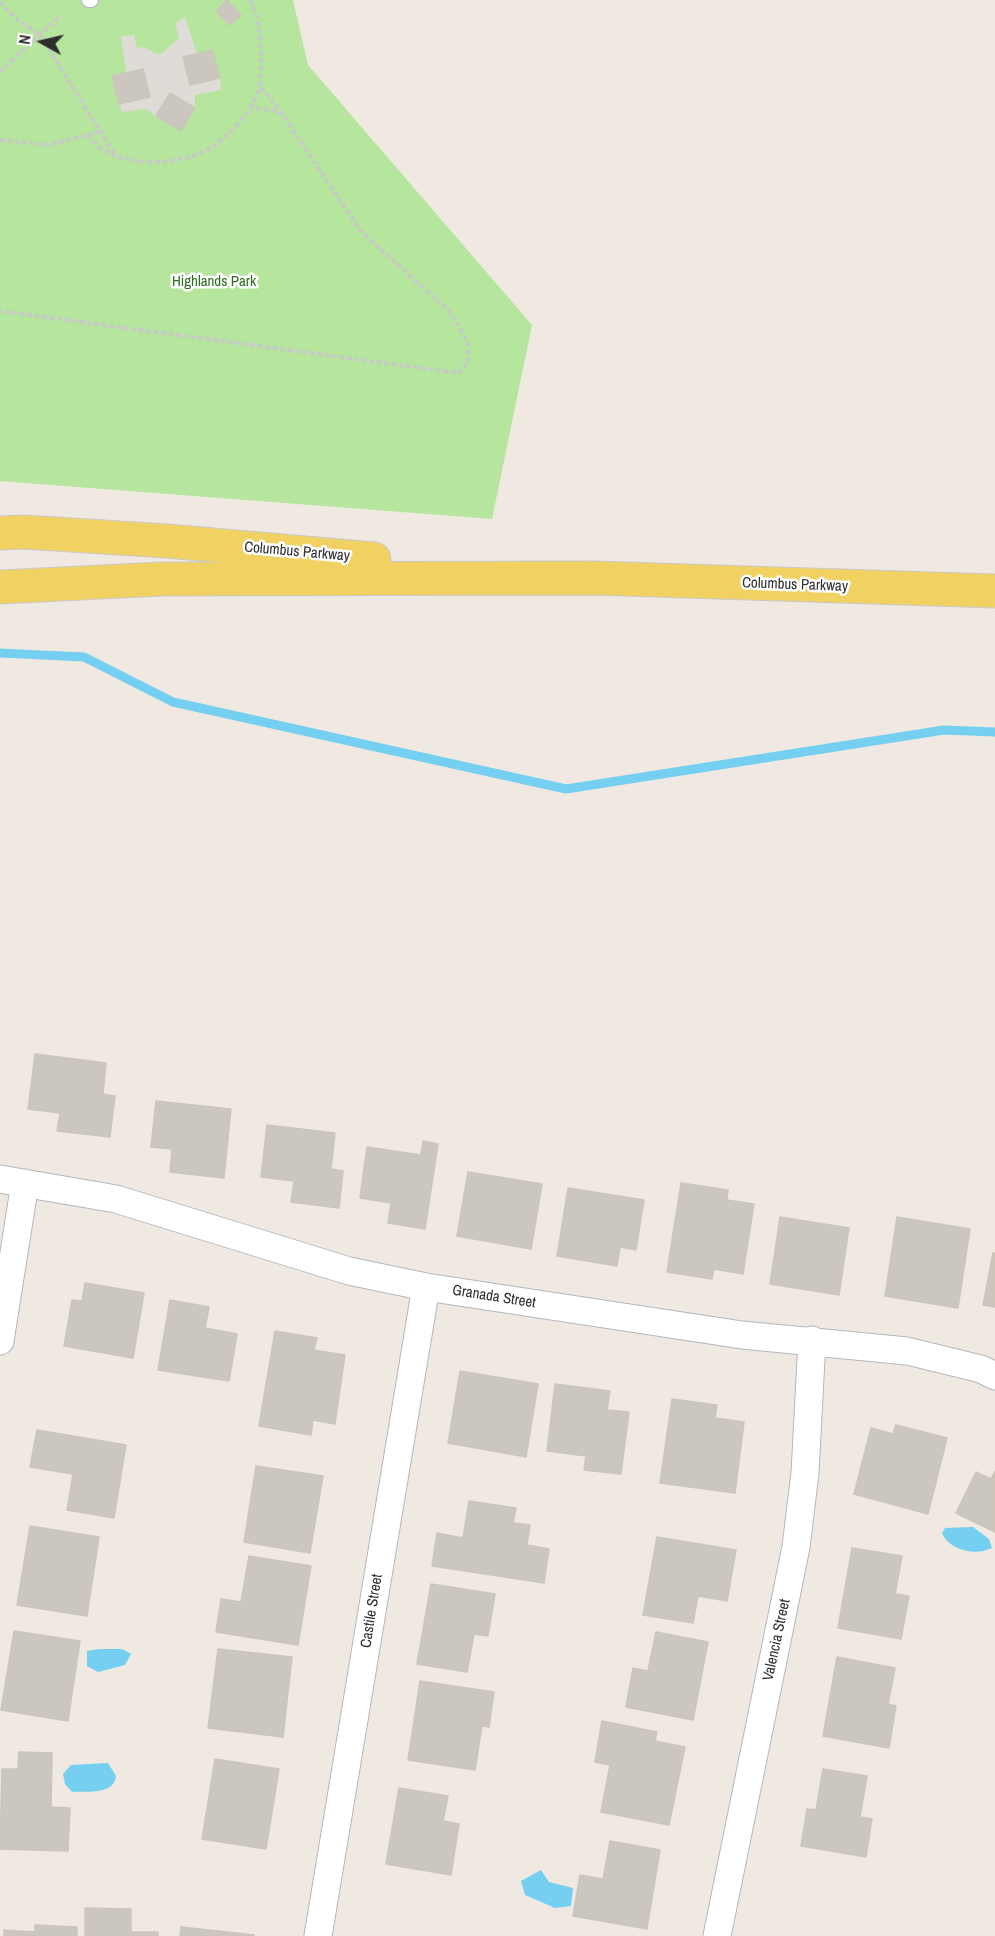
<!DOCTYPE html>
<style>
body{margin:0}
#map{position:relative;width:995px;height:1936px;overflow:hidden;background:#efe9e1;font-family:"Archivo Narrow",sans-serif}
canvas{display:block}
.north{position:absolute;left:12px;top:12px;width:60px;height:60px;-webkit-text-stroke:4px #fff;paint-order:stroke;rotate:278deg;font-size:16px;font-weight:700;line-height:24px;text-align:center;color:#2e2e2e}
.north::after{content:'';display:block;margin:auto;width:21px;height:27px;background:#2e2e2e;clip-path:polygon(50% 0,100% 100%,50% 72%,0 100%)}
</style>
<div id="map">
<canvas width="995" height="1936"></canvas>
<div class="north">N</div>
</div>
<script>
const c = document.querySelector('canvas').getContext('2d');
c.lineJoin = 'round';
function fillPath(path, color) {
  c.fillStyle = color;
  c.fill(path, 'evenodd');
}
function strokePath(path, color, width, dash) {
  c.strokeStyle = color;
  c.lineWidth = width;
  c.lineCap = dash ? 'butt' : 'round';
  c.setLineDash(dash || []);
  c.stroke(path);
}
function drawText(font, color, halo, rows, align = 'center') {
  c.font = font + ' "Archivo Narrow",sans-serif';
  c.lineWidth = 5;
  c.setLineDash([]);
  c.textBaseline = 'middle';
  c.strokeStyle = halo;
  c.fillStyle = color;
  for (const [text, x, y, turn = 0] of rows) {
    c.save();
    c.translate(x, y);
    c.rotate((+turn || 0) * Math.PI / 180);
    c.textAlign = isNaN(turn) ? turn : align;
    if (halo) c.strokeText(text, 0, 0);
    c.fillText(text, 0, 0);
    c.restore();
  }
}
fillPath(new Path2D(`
 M0 0H293L308 65 532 325 492 519 0 481Z`), '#b6e59e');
fillPath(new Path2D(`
 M185 17 197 54 183 57 190 85 220 78 221 90 195 95V108L170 93 156 116 146 109 122 112 119 104 150 97 143 69 126 72 121 36 134 35 137 48 145 47 154 53 161 54 179 38 175 24Z`), '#dfdcd8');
fillPath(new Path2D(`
 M973 1527 989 1539 992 1548C976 1556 950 1551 942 1533L945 1528Z
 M99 1649H122L131 1654 125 1665 98 1672 87 1666V1651Z
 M108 1763 116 1776C114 1795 88 1791 72 1792L65 1784 63 1774 71 1765Z
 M541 1870 549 1882 573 1888 571 1906 555 1908 525 1895 521 1881Z`), '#75cff0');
strokePath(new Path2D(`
 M0 653 84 657 173 702 566 789 944 730 995 732`), '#75cff0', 9);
const building = new Path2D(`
 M227 0 241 15 230 25 216 11Z
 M212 50 220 78 190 85 183 57Z
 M143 69 150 97 119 104 112 76Z
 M170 93 195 108 181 131 156 116Z
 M35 1054 106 1063 103 1094 115 1096 110 1137 57 1131 60 1113 28 1109Z
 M156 1101 231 1109 224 1178 170 1172 172 1149 151 1147Z
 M267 1125 335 1133 331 1169 343 1171 339 1208 291 1202 294 1181 261 1177Z
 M423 1141 438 1144 425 1229 388 1223 391 1203 360 1198 367 1147 421 1155Z
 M468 1172 542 1184 531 1249 457 1236Z
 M681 1183 728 1190 727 1200 754 1204 743 1274 714 1269 712 1279 667 1272Z
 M568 1188 644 1200 636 1250 620 1247 617 1266 557 1256Z
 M780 1217 849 1228 839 1295 770 1284Z
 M897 1217 970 1229 958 1308 885 1296Z
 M993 1253H995V1307L983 1305Z
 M85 1283 144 1293 133 1358 64 1346 72 1300 82 1301Z
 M170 1300 209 1307 205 1328 237 1334 229 1381 158 1370Z
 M275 1331 317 1338 314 1350 345 1355 335 1424 313 1420 311 1435 259 1426Z
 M460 1371 538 1384 526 1457 448 1443Z
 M555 1384 610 1391 607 1410 629 1412 621 1474 584 1470 586 1456 547 1451Z
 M672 1399 717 1405 715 1418 744 1422 735 1493 660 1483Z
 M896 1425 947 1438 928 1514 854 1494 871 1428 893 1434Z
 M37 1430 126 1445 114 1518 67 1510 73 1474 30 1467Z
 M256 1466 323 1476 310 1553 244 1542Z
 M995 1471V1532L956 1513 976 1472 991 1479Z
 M469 1501 516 1508 513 1523 530 1525 527 1545 549 1549 544 1583 432 1566 437 1533 463 1538Z
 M30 1526 99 1537 87 1616 17 1605Z
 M657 1537 736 1550 727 1601 698 1596 693 1623 643 1615Z
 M852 1548 902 1556 895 1594 909 1596 901 1639 838 1628Z
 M249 1556 311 1566 298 1645 216 1632 221 1599 241 1602Z
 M431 1584 495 1594 488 1636 474 1634 467 1672 417 1664Z
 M14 1631 80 1641 68 1721 1 1710Z
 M656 1632 708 1642 693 1720 626 1707 633 1668 648 1671Z
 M218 1649 292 1657 283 1737 208 1728Z
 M837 1657 895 1668 888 1704 896 1706 889 1748 823 1736Z
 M420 1681 494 1692 489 1727 482 1726 475 1770 408 1760Z
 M602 1721 657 1732 655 1741 685 1747 669 1825 601 1812 610 1765 595 1762Z
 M19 1752 52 1753 51 1807 70 1808 68 1851 0 1849 2 1769H18Z
 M215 1759 279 1769 266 1849 202 1839Z
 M823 1769 867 1776 860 1817 872 1819 866 1857 801 1846 807 1809 816 1810Z
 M399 1788 448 1796 443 1821 459 1824 451 1875 386 1864Z
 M610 1841 660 1850 647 1929 573 1916 580 1875 603 1879Z
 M85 1908 131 1909V1932H158V1936H85Z
 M35 1925 77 1927V1936H4V1930L35 1932Z
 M181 1927 254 1935V1936H180Z`);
fillPath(building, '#cbc7bf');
strokePath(building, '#cbc5ba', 1.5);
const service = new Path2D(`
 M89 0H91`);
const minor = new Path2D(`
 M0 1179 116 1199 349 1271 426 1287 742 1335 907 1351 981 1369 995 1376
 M0 1341 25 1183
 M318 1936 426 1287
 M717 1936 796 1547 805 1473 812 1340`);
const primary = new Path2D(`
 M0 533 24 532 167 541 374 559
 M0 587 162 579 594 578 995 591`);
strokePath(service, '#b4b7c1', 16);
strokePath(minor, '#b4b7c1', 29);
strokePath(primary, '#c9c9c9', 35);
strokePath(new Path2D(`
 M250 0C263 26 262 58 260 87L283 114
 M0 2 16 19 40 35 115 155
 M0 72 61 15
 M251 108 260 87
 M88 135 101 131
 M0 140 48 145 88 135C113 170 177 168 212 147 227 138 240 122 251 108L272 110 283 115 360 230 450 312 468 343V362L458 373 444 371 0 311`), '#c9c9c9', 4, [4.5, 3]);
strokePath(service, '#fff', 14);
strokePath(minor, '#fff', 27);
strokePath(primary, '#f2d163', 33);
drawText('15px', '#2c6e1b', '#fff', [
 ["Highlands Park",214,282]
]);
drawText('15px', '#2e2e2e', '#fff', [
 ["Columbus Parkway",297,552,5],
 ["Columbus Parkway",795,585,2],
 ["Granada Street",494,1297,9],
 ["Castile Street",372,1611,-81],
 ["Valencia Street",777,1640,-78]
]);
</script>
